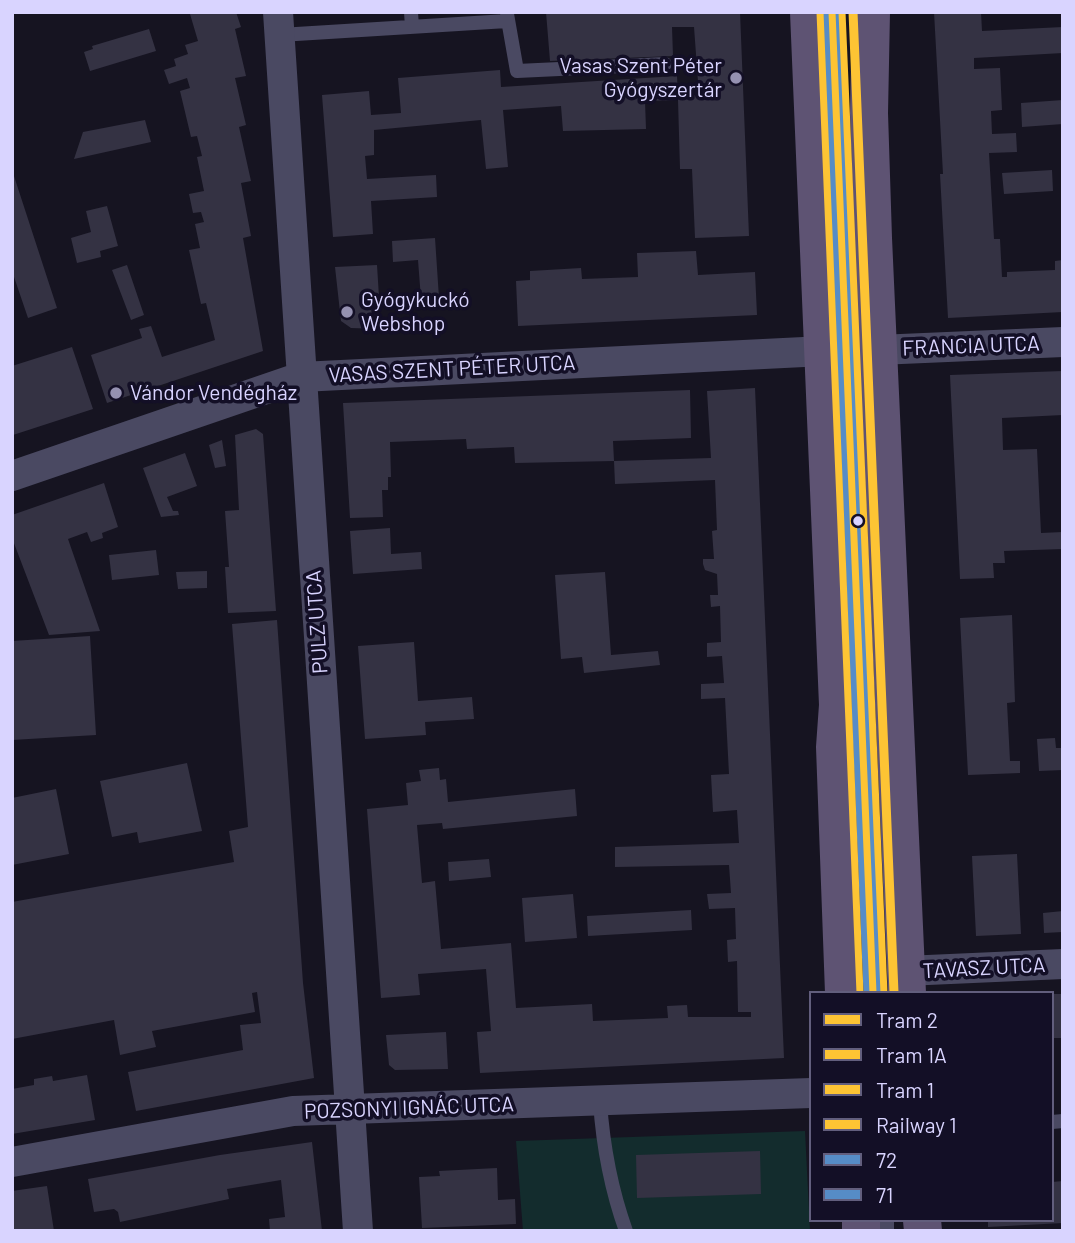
<!DOCTYPE html>
<meta charset="utf-8">
<style>
body{margin:0}
#map{position:relative;width:1075px;height:1243px;overflow:hidden;background:#161421;font-family:Barlow,sans-serif}
canvas{display:block}
.frame{position:absolute;inset:0;border:14px solid #d9d4ff;pointer-events:none}
.legend{position:absolute;left:809px;top:991px;width:245px;height:231px;box-sizing:border-box;background:#130f26;border:2px solid #625e7d;margin:0;padding:9px 12px;list-style:none;font-size:21px;color:#d9d4ff}
.legend li{display:flex;align-items:center;gap:14px;height:35px}
.legend b{width:35px;border:2px solid #625e7d}
</style>
<div id="map">
<canvas width="1075" height="1243"></canvas>
<div class="frame"></div>
<ul class="legend">
<li><b style="height:9px;background:#fdc434"></b>Tram 2</li>
<li><b style="height:9px;background:#fdc434"></b>Tram 1A</li>
<li><b style="height:9px;background:#fdc434"></b>Tram 1</li>
<li><b style="height:9px;background:#fdc434"></b>Railway 1</li>
<li><b style="height:9px;background:#568cc6"></b>72</li>
<li><b style="height:9px;background:#568cc6"></b>71</li>
</ul>
</div>
<script>
const c = document.querySelector('canvas').getContext('2d');
c.lineJoin = 'round';
function fillPath(path, color) {
  c.fillStyle = color;
  c.fill(path, 'evenodd');
}
function strokePath(path, color, width, dash) {
  c.strokeStyle = color;
  c.lineWidth = width;
  c.lineCap = dash ? 'butt' : 'round';
  c.setLineDash(dash || []);
  c.stroke(path);
}
function drawText(font, color, halo, rows, align = 'center') {
  c.font = font + ' Barlow,sans-serif';
  c.lineWidth = 7;
  c.setLineDash([]);
  c.textBaseline = 'middle';
  c.strokeStyle = halo;
  c.fillStyle = color;
  for (const [text, x, y, turn = 0] of rows) {
    c.save();
    c.translate(x, y);
    c.rotate((+turn || 0) * Math.PI / 180);
    c.textAlign = isNaN(turn) ? turn : align;
    if (halo) c.strokeText(text, 0, 0);
    c.fillText(text, 0, 0);
    c.restore();
  }
}
fillPath(new Path2D(`
 M805 1131 810 1231H523L516 1141Z`), '#132c2d');
fillPath(new Path2D(`
 M195 12H236L241 27 235 29 246 76 235 78 246 125 239 127 251 181 241 183 251 236 243 238 263 351 107 403 91 355 142 338 139 329 151 326 162 357 215 340 206 303 201 304 189 250 200 248 195 224 204 222 201 212 193 213 189 194 204 191 197 157 202 156 197 136 191 137 180 91 190 88 187 78 169 84 164 70 176 66 174 59 188 54 185 45 198 41 190 14Z
 M546 12H740L749 236 695 238 692 169H680L678 100 645 101 646 129 563 131 561 106 503 110 508 167 486 169 481 120 374 130V155L365 156 367 179 436 175 437 197 371 201 373 234 333 237 322 95 369 91 371 115 401 113 398 78 500 70 501 87 677 76 678 96 699 95 694 27H672L673 56 550 61Z
 M934 12H981L982 31 1063 27V53L974 58V69L1000 68 1002 110 991 111 992 134 1016 133 1017 152 989 153 994 239H1000L1002 277H1007V272L1055 270V261L1063 260V312L948 318 940 174H943Z
 M149 29 156 51 90 71 84 52 93 49 92 46Z
 M1063 100V124L1022 127 1021 103Z
 M145 120 151 142 74 159 83 132Z
 M1052 170 1053 191 1004 194 1002 173Z
 M13 173 57 308 28 318 12 271Z
 M107 206 118 246 100 251 101 257 77 263 71 238 91 232 86 211Z
 M435 238 439 298 421 299 418 260 393 262 392 241Z
 M696 251 698 275 755 272 757 315 518 326 516 281 530 280V271L581 268 582 279 638 277 637 253Z
 M127 265 144 315 131 320 112 270Z
 M377 265 381 329 351 328 341 321 335 267Z
 M72 347 93 409 13 435 12 366Z
 M1063 371V415L1002 418 1003 450 1037 449 1041 533 1063 532V549L1004 551 1005 563H993L994 578 960 579 950 375Z
 M755 388 784 1058 480 1073 477 1032 491 1031 486 969 418 974 420 995 381 998 367 809 408 805 406 783 421 781 419 770 439 768 440 780 446 779 448 802 575 789 577 816 443 829 442 823 417 825 422 883 435 881 441 949 511 943 516 1008 592 1004 593 1021 668 1018 667 1006 687 1005 688 1017H751V1012H738L737 961 728 962 727 940 736 939 735 908 709 909 707 894 731 893 729 865 615 867V847L739 843 737 810 713 812 711 775 729 774 725 698 701 699V684L724 683 722 656 707 657V643L721 642 720 606 711 607 710 595H718L717 574 705 570 703 564V559H714L712 531 717 530 715 480 615 484 614 461 711 458 707 391Z
 M690 390 691 438 613 441 614 461 515 463 514 447 467 449 466 439 390 442 391 477H388V490H382L383 517 350 518 343 403Z
 M256 429 263 434 276 611 228 613 225 567H229L225 511 239 510 235 435Z
 M222 440 226 466 215 468 209 445Z
 M185 453 197 486 167 497 173 511H178L179 515 161 517 143 468Z
 M104 483 118 527 102 533 103 538 91 542 87 532 68 539 100 631 49 635 12 538V515Z
 M390 528 391 554 421 552 422 569 353 574 350 531Z
 M156 550 159 575 112 580 109 555Z
 M207 571V588L178 589 176 572Z
 M605 572 611 655 658 651 660 665 584 673 582 657 561 659 555 575Z
 M1012 615 1015 702 1007 703 1010 761H1020V773L968 775 960 618Z
 M277 620 303 983 314 1078 136 1111 128 1072 243 1050 240 1025 261 1023 257 992 252 993 255 1012 152 1031 156 1047 120 1055 114 1020 12 1039V902L234 862 229 831 248 827 232 624Z
 M90 636 96 735 12 740V641Z
 M414 642 418 701 472 697 474 719 425 722 426 735 365 739 358 646Z
 M1055 738 1056 748H1063V770L1039 771 1037 739Z
 M187 763 202 831 139 843 137 832 112 837 100 781Z
 M56 789 69 854 12 865V798Z
 M1017 854 1021 934 976 936 972 856Z
 M489 859 491 877 449 881 448 862Z
 M573 894 577 938 525 942 522 898Z
 M691 910 692 930 588 936 587 916Z
 M1063 911V932L1044 933 1043 913Z
 M1052 994H1063V1038H1052Z
 M446 1032 448 1069 395 1070 389 1065 386 1035Z
 M87 1075 95 1120 12 1134V1089L34 1085V1079L52 1076 53 1081Z
 M312 1142 322 1231H270L269 1219 285 1217 281 1180 227 1189 229 1199 120 1222 118 1212 114 1209 94 1212 88 1179 220 1155Z
 M760 1151 761 1194 637 1198 636 1155Z
 M497 1168 498 1200 515 1199 516 1224 422 1228 419 1177 440 1176 439 1171Z
 M1063 1181V1223L988 1227V1220H1052V1182Z
 M47 1186 54 1231H12V1191Z`), '#343243');
strokePath(new Path2D(`
 M411 12 412 27
 M836 12 878 993
 M507 14 517 71 665 64
 M280 35 507 21
 M600 1102C603 1146 611 1189 626 1231
 M1052 1122 1063 1121
 M887 1220V1231`), '#4a4962', 14);
strokePath(new Path2D(`
 M278 12 358 1231
 M878 350 1063 342
 M12 476 301 377 824 351
 M905 971 1063 964
 M12 1162 293 1111 811 1093`), '#4a4962', 30);
strokePath(new Path2D(`
 M809 12 838 705 835 747 844 993
 M871 12 869 113 873 238 907 993
 M861 1220V1231
 M922 1220 923 1231`), '#5e5373', 38);
strokePath(new Path2D(`
 M836 12 878 993`), '#568cc6', 7);
strokePath(new Path2D(`
 M826 12 867 993`), '#568cc6', 7);
strokePath(new Path2D(`
 M853 12 894 993`), '#fdc434', 9);
strokePath(new Path2D(`
 M842 12 884 993`), '#fdc434', 7);
strokePath(new Path2D(`
 M832 12 873 993`), '#fdc434', 7);
strokePath(new Path2D(`
 M820 12 860 993`), '#fdc434', 7);
for (const [x, y, r, color] of [
 [736,78,7,"#9591b1"],
 [347,312,7,"#9591b1"],
 [116,393,7,"#9591b1"],
 [858,521,6,"#d9d4ff"]
]) {
  const dot = new Path2D();
  dot.arc(x, y, r, 0, 2 * Math.PI);
  c.fillStyle = color;
  c.fill(dot);
  strokePath(dot, '#130f26', 2.5);
}
drawText('21px', '#d9d4ff', '#130f26', [
 ["Vasas Szent Péter",722,66,"right"],
 ["Gyógyszertár",722,90,"right"],
 ["Gyógykuckó",361,300],
 ["Webshop",361,324],
 ["Vándor Vendégház",130,393]
], 'left');
drawText('21px', '#d9d4ff', '#130f26', [
 ["FRANCIA UTCA",971,346,-2],
 ["VASAS SZENT PÉTER UTCA",452,369,-3],
 ["PULZ UTCA",317,622,-94],
 ["TAVASZ UTCA",984,968,-3],
 ["POZSONYI IGNÁC UTCA",409,1108,-2]
]);
</script>
